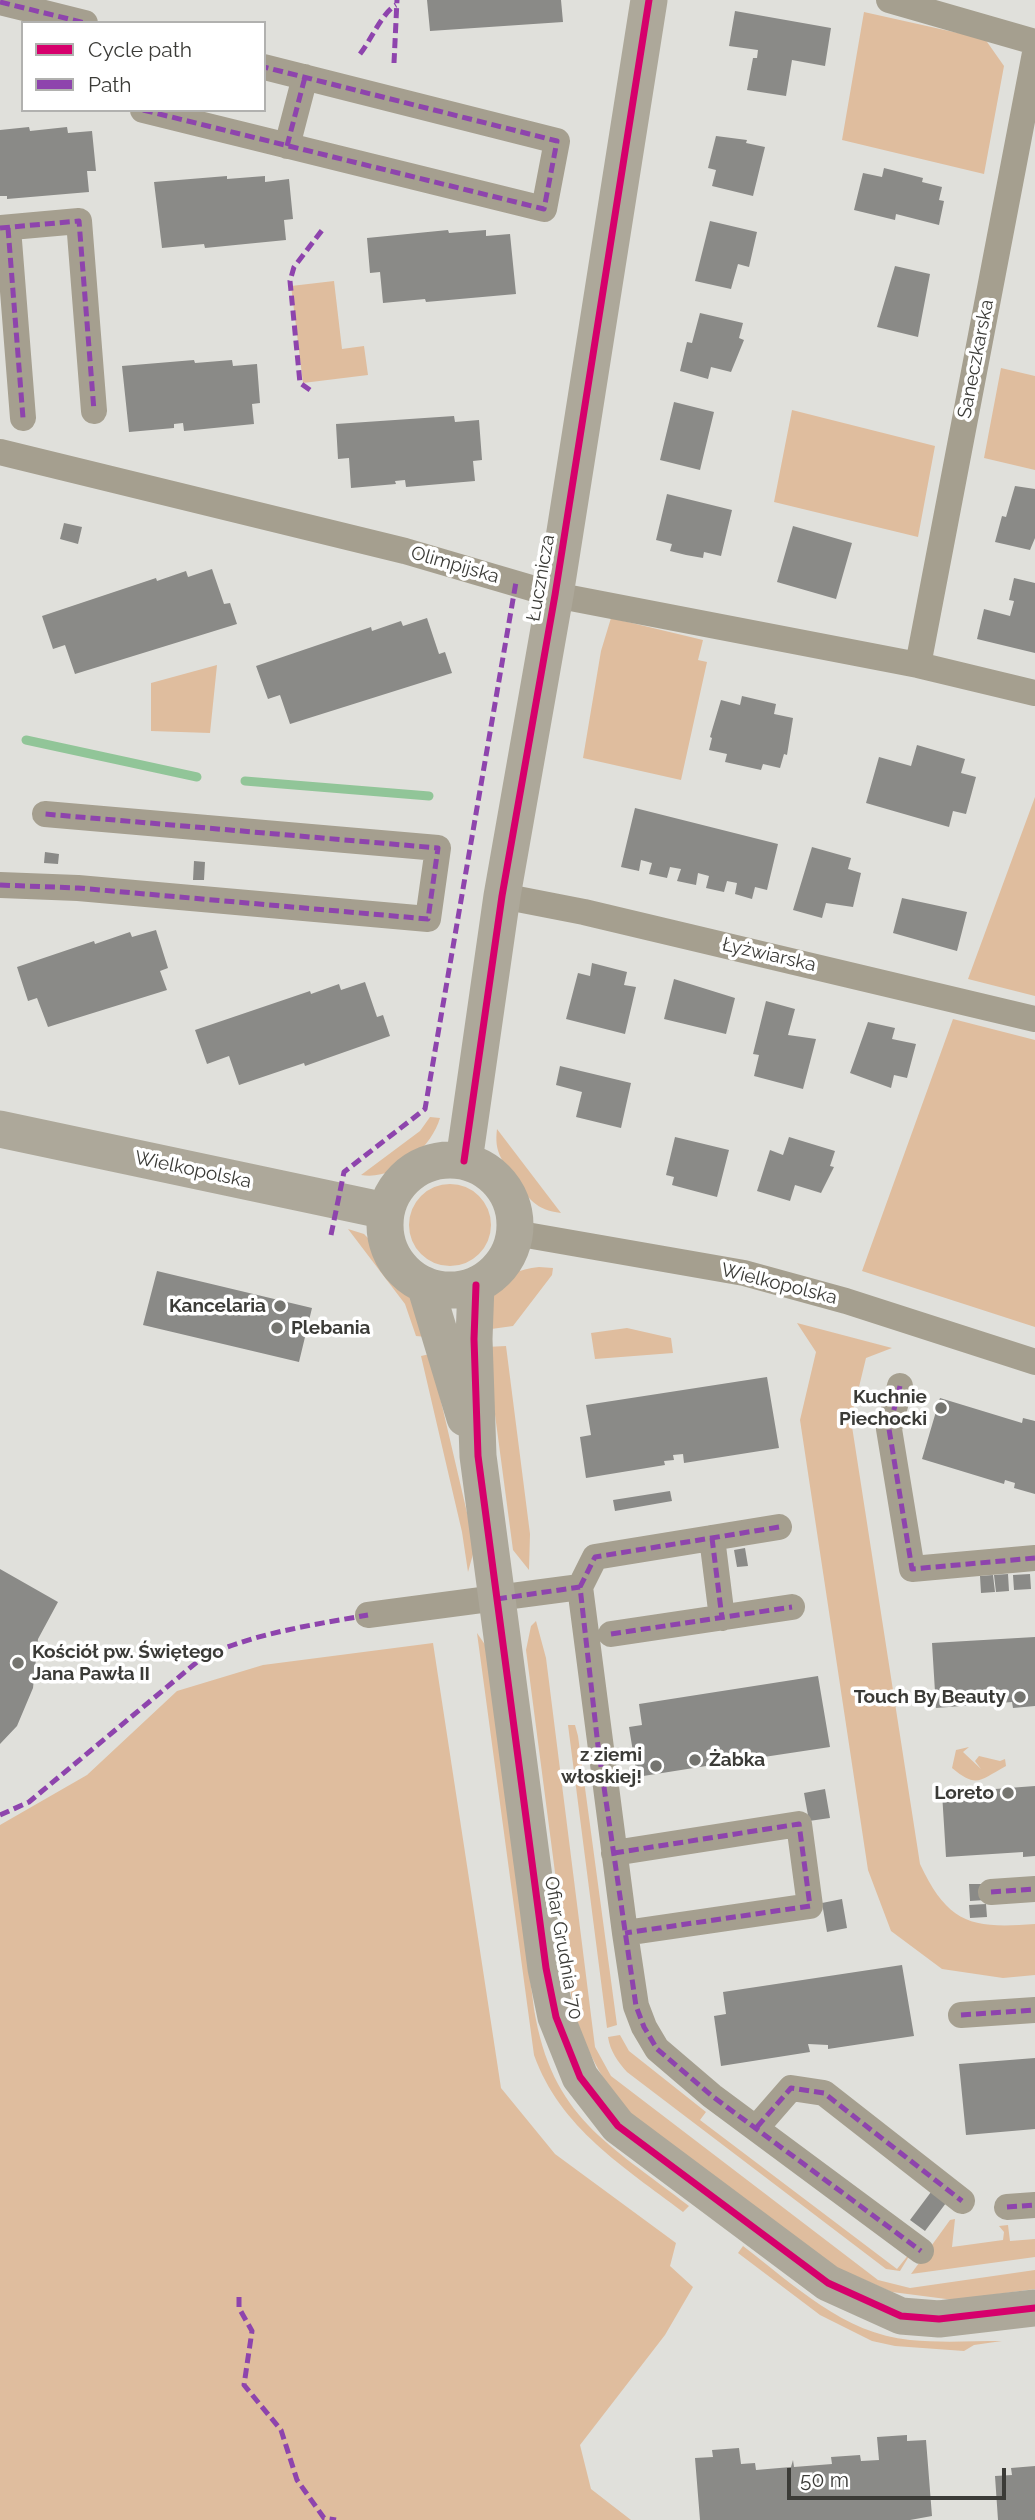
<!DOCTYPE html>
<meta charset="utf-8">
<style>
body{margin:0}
#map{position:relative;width:1035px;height:2520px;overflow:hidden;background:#e0e0db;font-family:Raleway,sans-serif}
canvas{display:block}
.legend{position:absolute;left:21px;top:21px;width:245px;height:91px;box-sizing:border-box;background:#fff;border:2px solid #b1b1af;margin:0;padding:9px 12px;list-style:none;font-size:21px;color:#3b3b37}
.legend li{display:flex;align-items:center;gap:14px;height:35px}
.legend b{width:35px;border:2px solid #b1b1af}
.scale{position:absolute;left:787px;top:2468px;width:219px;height:32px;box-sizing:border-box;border:4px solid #3b3b37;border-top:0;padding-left:9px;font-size:21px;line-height:24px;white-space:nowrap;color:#3b3b37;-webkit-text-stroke:5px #fff;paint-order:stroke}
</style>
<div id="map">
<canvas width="1035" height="2520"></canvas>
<ul class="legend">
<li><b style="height:9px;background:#d6006c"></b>Cycle path</li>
<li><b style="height:9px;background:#8e44ad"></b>Path</li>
</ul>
<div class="scale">50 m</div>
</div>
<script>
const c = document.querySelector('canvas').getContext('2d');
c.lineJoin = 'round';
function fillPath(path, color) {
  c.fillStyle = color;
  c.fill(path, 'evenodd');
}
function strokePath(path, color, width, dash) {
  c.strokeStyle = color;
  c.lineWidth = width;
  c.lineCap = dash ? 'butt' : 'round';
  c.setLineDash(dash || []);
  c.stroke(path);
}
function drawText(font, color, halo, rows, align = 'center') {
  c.font = font + ' Raleway,sans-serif';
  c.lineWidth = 7;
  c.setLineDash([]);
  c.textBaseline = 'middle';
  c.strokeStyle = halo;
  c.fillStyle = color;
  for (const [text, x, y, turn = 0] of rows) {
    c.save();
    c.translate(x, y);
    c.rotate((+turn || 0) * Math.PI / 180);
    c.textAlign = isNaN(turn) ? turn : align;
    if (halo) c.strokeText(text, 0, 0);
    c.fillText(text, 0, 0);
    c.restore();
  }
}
fillPath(new Path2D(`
 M864 12 985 39 1004 66 984 174 842 140Z
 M334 281 342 349 364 346 368 375 303 383 291 286Z
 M1001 368 1035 376V470L984 458Z
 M792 410 935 446 918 537 774 502Z
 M611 618 703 640 698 660 707 662 681 780 583 758 601 651Z
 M217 665 210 733 151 731V683Z
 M1035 797V996L968 979Z
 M953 1019 1035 1040V1327L862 1271Z
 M430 1117 440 1118C431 1148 395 1181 361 1175L420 1131Z
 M497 1129 561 1213C536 1210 528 1199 515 1178 502 1160 494 1153 497 1129Z
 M409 1225a41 41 0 1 1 82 0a41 41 0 1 1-82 0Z
 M348 1229 364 1234 378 1248 387 1269 413 1298 426 1337 416 1336 405 1304Z
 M539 1267 553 1268 552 1275 513 1326 484 1330C492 1295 497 1271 539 1267Z
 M797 1323 892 1348 866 1358 851 1420 920 1864C948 1924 972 1929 1035 1924V1975L1003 1978 942 1969 891 1931 868 1870 800 1420 816 1352Z
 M627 1328 671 1338 673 1353 595 1359 591 1333Z
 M506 1346 530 1534 529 1570 513 1550 486 1347Z
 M430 1354 475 1547 468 1572 462 1532 421 1356Z
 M536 1621 546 1658 595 2047 611 2076 878 2280 910 2288 1035 2270V2289L954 2300 892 2292 828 2264 628 2112C600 2078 579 2039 571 1995L526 1650 531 1626Z
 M477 1633 488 1649 534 2009C552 2118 608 2143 689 2206L683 2212C624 2167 560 2128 534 2055Z
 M433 1643 501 2088 555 2154 676 2243 670 2266 693 2287 665 2335 580 2445 591 2489 631 2520H0V1825L87 1775 177 1691 263 1665Z
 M568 1725H575L578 1736 617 2025 607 2028Z
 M969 1747 963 1752 981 1769 975 1761 979 1756 1000 1761 1005 1759 1006 1766C980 1780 977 1789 952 1768L956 1750Z
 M620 2035 629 2051 706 2112 700 2120 897 2269 914 2248 900 2271 886 2269 627 2072C618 2062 610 2051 608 2037Z
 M955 2219 952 2247 1003 2240 1004 2232 999 2226 1008 2225 1010 2241 1035 2239V2257L911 2274 950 2220Z
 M743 2246C793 2284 844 2334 910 2340 940 2343 972 2341 1002 2341L974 2345 964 2351 895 2346 872 2341 820 2315 738 2253Z`), '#dfbd9e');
strokePath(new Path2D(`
 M26 740 197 777
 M245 781 429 796`), '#91c598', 9);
fillPath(new Path2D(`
 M427 0H561L563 22 430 31Z
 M735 11 831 28 825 66 792 60 786 96 747 90 753 58H757L758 50 729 46Z
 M29 127 30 131 67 127 68 133 92 131 96 171H87L89 192 7 199V196H0V130Z
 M716 136 747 140 746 143 765 147 753 196 712 186 716 170 708 168Z
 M884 168 923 178 922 182 942 187 939 200 944 201 939 225 896 214 895 220 854 210 863 173 882 177Z
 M227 176V179L265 176V182L289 179 293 219 284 220 286 240 205 248 204 244 162 248 154 182Z
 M710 221 757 232 749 267 738 264 731 289 695 281Z
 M448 230 449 233 486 230V236L510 234 516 294 426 302 425 299 383 303 380 272 370 273 367 238Z
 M895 266 930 274 918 337 877 327Z
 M700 313 743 323 739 338 744 340 731 372 711 367 708 379 680 371 687 342 692 343Z
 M194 360 195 363 232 360 233 366 257 364 260 403 252 404 254 424 184 431 183 423 174 424V428L129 432 122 366Z
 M674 402 714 412 700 470 660 460Z
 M454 416 455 422 479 420 482 460 473 461 475 481 406 487 405 480 395 481 396 484 351 488 349 458 338 459 336 424Z
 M1015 486 1035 489V538L1030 550 995 542 1002 516 1006 517Z
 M667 494 732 510 721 556 704 552 703 558 686 555 670 551 672 544 656 540Z
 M64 523 82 527 78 544 60 539Z
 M793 526 852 543 836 599 777 582Z
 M212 569 224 604 230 603 237 624 75 674 65 645 53 649 42 616 156 578 157 581 186 571 188 577Z
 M1014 578 1035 583V653L977 639 984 609 1010 616 1014 601 1009 600Z
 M427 618 439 654 445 652 452 673 290 724 280 695 268 699 256 666 371 627 372 631 401 621 403 626Z
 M742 696 776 704 774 714 793 718 787 755 784 754 780 768 763 764 761 770 725 762 727 754 709 750 712 738 710 737 721 700 740 705Z
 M917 745 965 759 961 773 976 777 966 814 953 811 949 827 866 803 879 757 911 766Z
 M635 808 778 844 767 890 755 887 752 899 735 894 737 883 727 881 724 892 706 888 709 876 698 873 696 885 677 881 681 869 670 867 667 878 649 874 652 863 641 860 639 871 621 867Z
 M812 847 851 858 848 869 861 873 853 907 826 903 822 918 793 910Z
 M45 852 59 854 58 864 44 863Z
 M194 861 205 862 204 880H193Z
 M902 898 967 912 957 951 893 933Z
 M156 930 168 968 160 971 167 990 48 1027 37 998 28 1001 17 967 94 941 95 944 130 932 132 937Z
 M592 963 627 972 624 985 636 987 625 1034 566 1019 578 973 590 976Z
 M674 979 735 998 726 1034 664 1019Z
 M365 982 377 1017 383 1015 390 1036 305 1066 304 1063 239 1085 229 1056 207 1064 195 1030 310 991 311 994 339 984 341 990Z
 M766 1001 795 1009 788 1035 816 1039 803 1089 754 1076 759 1055 753 1054Z
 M868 1022 895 1028 892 1039 916 1044 907 1078 894 1075 891 1088 850 1073Z
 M560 1066 631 1083 621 1128 576 1117 582 1092 556 1085Z
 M675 1137 729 1150 717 1197 672 1185 674 1177 666 1175Z
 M789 1137 835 1151 830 1166 834 1167 821 1193 795 1185 790 1201 757 1191 770 1150 783 1155Z
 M157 1271 312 1308 299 1362 143 1325Z
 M767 1377 779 1448 684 1463 683 1454 673 1455 674 1460 664 1461 665 1465 586 1478 580 1437 591 1435 586 1405Z
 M940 1398 1022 1423 1023 1418 1035 1421V1494L1014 1488 1015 1483 1005 1480 1004 1484 922 1459Z
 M670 1491 672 1501 615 1511 613 1500Z
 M745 1548 748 1566 737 1567 734 1550Z
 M0 1569 58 1602 38 1639 33 1688 17 1726 0 1744Z
 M1008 1574 1009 1591 996 1592 994 1575Z
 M1030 1574 1031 1589 1014 1590 1013 1575Z
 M993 1575 995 1592 981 1593 980 1576Z
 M1035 1637V1706L1013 1708 1012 1702 936 1708 932 1643Z
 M818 1676 830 1747 744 1760 743 1757 734 1758 733 1753 724 1755 725 1763 637 1777 629 1727 642 1725 639 1704Z
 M1035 1786V1856L1023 1857V1852L946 1857 942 1793Z
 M825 1789 830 1818 809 1821 804 1793Z
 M969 1884H984L985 1900 970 1901Z
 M842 1899 847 1928 827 1932 822 1903Z
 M986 1904 987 1917 970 1918 969 1905Z
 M902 1965 914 2036 828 2049V2045L808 2044 810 2052 721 2066 714 2016 726 2014 723 1992Z
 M1035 2058V2129L966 2135 959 2064Z
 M931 2192 946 2203 925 2231 910 2220Z
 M907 2435V2441L926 2440 932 2516 910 2520H700L695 2458 713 2457 712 2450 739 2448 741 2464 755 2463 756 2470 791 2467 793 2460 794 2467 832 2464 831 2457 860 2455 861 2461 879 2460 877 2437Z
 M1035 2466V2520H998L995 2476 1012 2475 1011 2468Z`), '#8a8a87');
strokePath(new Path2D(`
 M889 0 1035 42
 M0 2 85 23
 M143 110 544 209 557 141 264 67
 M287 146 305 77
 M0 228 79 221 94 411
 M8 228 23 418
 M0 452 405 551 555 595 918 665 1035 693
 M918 665 1035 53
 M0 885 78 888 428 919 438 848 45 814
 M502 896 584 912 1035 1019
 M515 1233 744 1273 846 1301 1035 1362
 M900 1386 889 1429 912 1569 1035 1558
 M712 1538 722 1618
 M580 1587 595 1557 779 1527
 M368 1615 580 1587 625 1933 636 2006 644 2027 657 2049 712 2096 921 2251
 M611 1634 792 1607
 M614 1853 799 1824 810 1906 625 1933
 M991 1892 1035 1889
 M961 2015 1035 2010
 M757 2127 791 2088 824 2093 962 2201
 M1007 2207 1035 2205`), '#a59f8f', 26);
strokePath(new Path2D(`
 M0 1129 386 1211
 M385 1225a65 65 0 1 1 130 0a65 65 0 1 1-130 0Z
 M464 1161 502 896 555 595 649 0
 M425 1285 465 1418
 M476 1285 474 1339 478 1456 546 1968 556 2017 580 2077 618 2126 828 2283 901 2316 939 2319 1035 2308`), '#ada89a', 37);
strokePath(new Path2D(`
 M0 2 85 23
 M360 54C371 40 382 13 396 5
 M394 63 397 0
 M143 110 544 209 557 141 264 67
 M287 146 305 77
 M0 228 79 221 94 411
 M8 228 23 418
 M310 390 300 383 290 281 294 267 323 229
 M0 885 78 888 428 919 438 848 45 814
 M331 1235 344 1172 425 1109 516 582
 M900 1386 889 1429 912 1569 1035 1558
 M712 1538 722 1618
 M580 1587 595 1557 779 1527
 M497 1599 580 1587 598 1746 636 2006 644 2027 657 2049 712 2096 921 2251
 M611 1634 792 1607
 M0 1815 29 1802 203 1657C255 1633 312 1625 368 1615
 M614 1853 799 1824 810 1906 625 1933
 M991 1892 1035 1889
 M961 2015 1035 2010
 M757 2127 791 2088 824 2093 962 2201
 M1007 2207 1035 2205
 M239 2297V2308L252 2331 244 2385 281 2430 297 2480 324 2518 336 2520`), '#8e44ad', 5, [10, 5]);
strokePath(new Path2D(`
 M464 1161 502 896 555 595 649 0
 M476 1285 474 1339 478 1456 546 1968 556 2017 580 2077 618 2126 828 2283 901 2316 939 2319 1035 2308`), '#d6006c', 7);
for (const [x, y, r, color] of [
 [280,1306,7,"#757570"],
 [277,1328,7,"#757570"],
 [941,1408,7,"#757570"],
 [18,1663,7,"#757570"],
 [1020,1697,7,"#757570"],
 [695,1760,7,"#757570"],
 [656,1766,7,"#757570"],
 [1008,1793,7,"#757570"]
]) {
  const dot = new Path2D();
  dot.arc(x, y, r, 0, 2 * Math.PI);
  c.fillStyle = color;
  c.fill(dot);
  strokePath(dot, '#fff', 2.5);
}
drawText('19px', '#3b3b37', '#fff', [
 ["Saneczkarska",976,359,-79],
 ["Olimpijska",455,565,16],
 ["Łucznicza",541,578,-80],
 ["Łyżwiarska",769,955,13],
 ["Wielkopolska",193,1170,12],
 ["Wielkopolska",779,1284,14],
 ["Ofiar Grudnia '70",563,1948,80]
]);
drawText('bold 19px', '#3b3b37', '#fff', [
 ["Kancelaria",266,1306],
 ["Plebania",291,1328,"left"],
 ["Kuchnie",927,1397],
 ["Piechocki",927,1419],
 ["Kościół pw. Świętego",32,1652,"left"],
 ["Jana Pawła II",32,1674,"left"],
 ["Touch By Beauty",1006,1697],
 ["z ziemi",642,1755],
 ["włoskiej!",642,1777],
 ["Żabka",709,1760,"left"],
 ["Loreto",994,1793]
], 'right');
</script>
